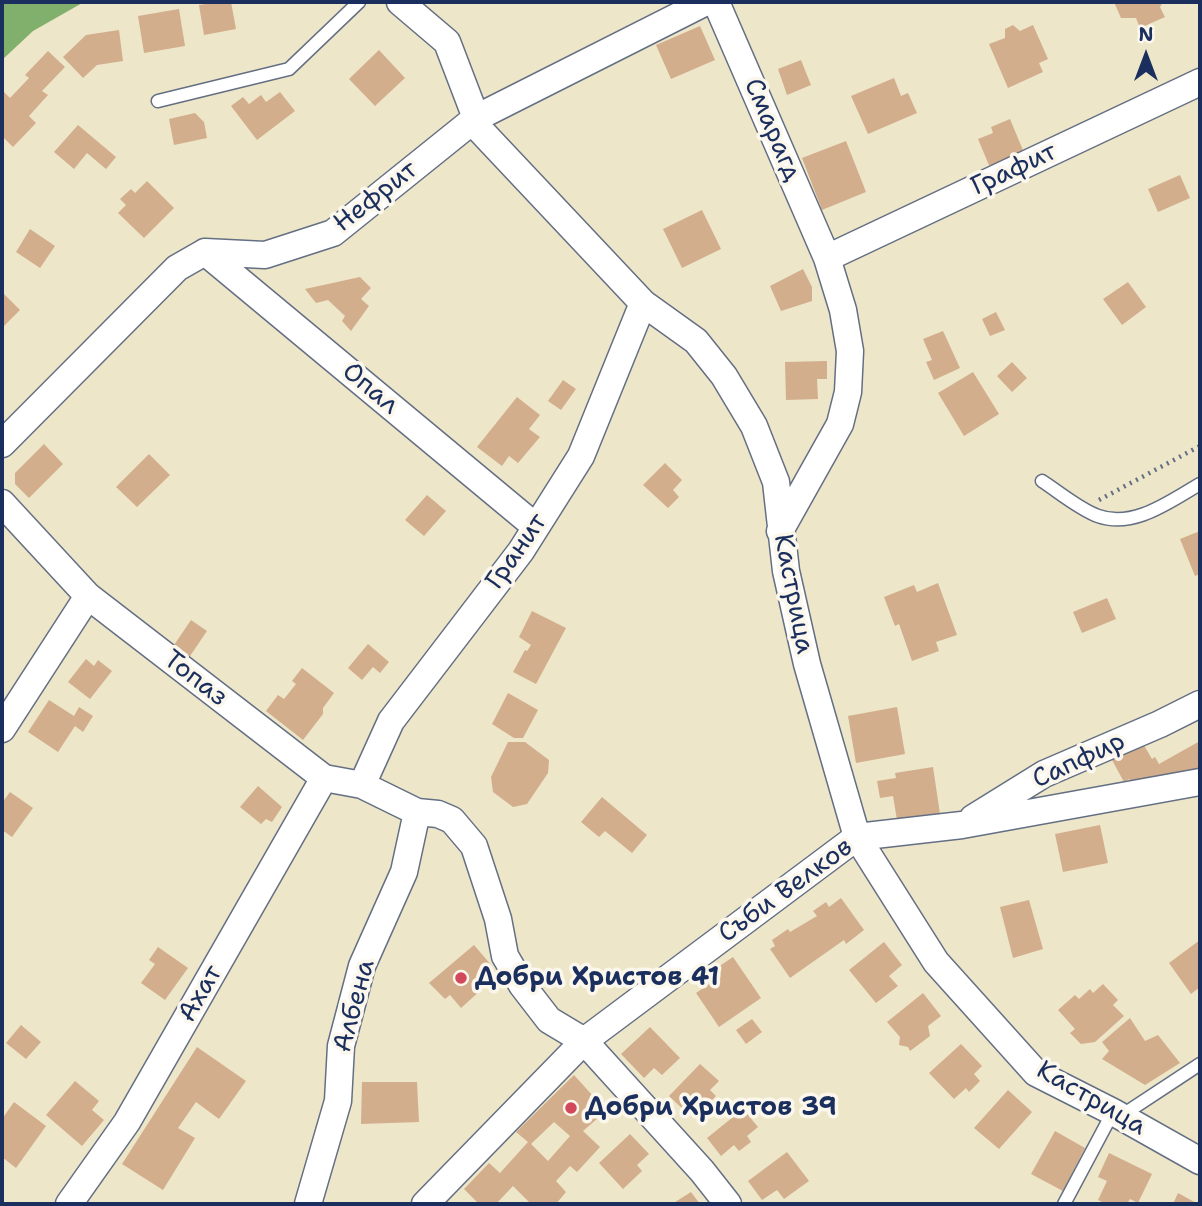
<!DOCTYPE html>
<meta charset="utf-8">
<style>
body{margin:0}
#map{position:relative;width:1202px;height:1206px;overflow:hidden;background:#ede6c9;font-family:"Shantell Sans",sans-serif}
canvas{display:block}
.frame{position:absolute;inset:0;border:4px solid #1b2f5e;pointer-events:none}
.north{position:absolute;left:1111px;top:21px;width:70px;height:70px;-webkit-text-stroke:5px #fbf7ec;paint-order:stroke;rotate:0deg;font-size:19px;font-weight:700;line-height:28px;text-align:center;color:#1b2f5e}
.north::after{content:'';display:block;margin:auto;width:24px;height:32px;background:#1b2f5e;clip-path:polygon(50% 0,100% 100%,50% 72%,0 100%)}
</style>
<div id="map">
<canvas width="1202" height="1206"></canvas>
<div class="frame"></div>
<div class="north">N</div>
</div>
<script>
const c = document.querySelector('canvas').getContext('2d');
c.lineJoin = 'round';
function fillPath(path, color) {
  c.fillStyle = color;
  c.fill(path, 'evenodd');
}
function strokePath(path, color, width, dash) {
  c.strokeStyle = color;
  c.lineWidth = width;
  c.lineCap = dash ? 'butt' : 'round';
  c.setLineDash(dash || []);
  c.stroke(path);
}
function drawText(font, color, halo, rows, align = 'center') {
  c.font = font + ' "Shantell Sans",sans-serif';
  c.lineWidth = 7;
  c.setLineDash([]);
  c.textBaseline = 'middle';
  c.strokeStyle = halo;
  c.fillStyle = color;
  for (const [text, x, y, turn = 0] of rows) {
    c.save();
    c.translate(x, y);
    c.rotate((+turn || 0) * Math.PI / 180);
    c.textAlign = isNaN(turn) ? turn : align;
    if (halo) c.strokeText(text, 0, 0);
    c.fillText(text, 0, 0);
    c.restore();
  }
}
fillPath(new Path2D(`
 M2 2H84L33 31 2 60Z`), '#80b06b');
fillPath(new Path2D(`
 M219 2H231L236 29 204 35 199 5Z
 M1114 2H1163L1160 7 1165 17 1140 28 1136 18H1121Z
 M179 9 185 46 144 53 138 16Z
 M1013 25 1020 31 1033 25 1048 59 1039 63 1043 72 1008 88 989 44 1005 38V29Z
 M700 26 715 60 671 79 656 45Z
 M119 30 123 61 97 65 83 78 63 57 86 35Z
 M379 50 405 78 375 106 349 79Z
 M48 51 65 67 42 91 48 95 29 116 36 123 13 147 2 136V95L4 92 10 98 29 78 25 75Z
 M801 60 811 85 787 95 778 69Z
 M894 78 901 96 908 93 917 113 868 134 851 96Z
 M280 92 295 111 257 140 231 106 243 97 249 104 261 95 266 102Z
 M195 113 204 122 207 138 174 145 169 119Z
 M1010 119 1025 155 991 170 978 139 993 133 991 127Z
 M78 125 116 157 106 169 87 153 74 169 54 152Z
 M846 141 866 192 822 210 802 158Z
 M1180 175 1190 198 1158 212 1148 189Z
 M147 181 174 208 144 238 118 213 126 205 120 199 131 189 135 193Z
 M702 210 721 249 682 268 663 229Z
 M30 229 55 246 40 268 16 252Z
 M803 269 812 287V301L781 311 770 286Z
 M360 277 371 288 361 299 369 306 351 331 342 321 345 316 328 300 316 303 305 289Z
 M1128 282 1146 307 1122 325 1103 299Z
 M2 292 20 310 2 328Z
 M996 312 1005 330 990 336 982 319Z
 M943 331 960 368 934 380 926 362 932 360 923 339Z
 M827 361V379H817L818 399 786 400 785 362Z
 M1012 362 1027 378 1012 392 997 376Z
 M973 372 999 414 964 436 938 393Z
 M563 380 576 389 561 410 548 401Z
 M517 397 540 415 529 429 540 437 518 463 509 456 502 466 477 447Z
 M44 444 63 464 29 498 15 484V473Z
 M149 454 170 475 137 507 116 487Z
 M665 463 682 480 673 490 679 497 668 508 643 485Z
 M427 495 446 511 424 536 405 520Z
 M1200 531V574L1195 576 1180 539Z
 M938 583 957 635 936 642 939 651 912 661 899 624 895 626 884 597 914 585 917 592Z
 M1107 598 1116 619 1082 633 1073 612Z
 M532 611 566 628 536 684 513 672 525 650 527 651 531 645 519 637Z
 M191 620 207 631 188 659 172 648Z
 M368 644 389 662 380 673 373 667 362 680 348 668Z
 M86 659 94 666 98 660 112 671 90 699 68 682Z
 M302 668 334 693 323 708V714L303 740 266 711 278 695 284 699 296 684 292 681Z
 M508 693 538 710 523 738H514L492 724Z
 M49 700 74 716 79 707 93 716 83 732 75 726 58 752 28 732Z
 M897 707 905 754 856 763 848 716Z
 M1200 741V775L1134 789 1129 779 1124 782 1112 760 1142 742 1152 759 1155 757 1159 764Z
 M508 742H525L549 760 548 773 527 804 513 807 493 792 491 777Z
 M933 767 940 814 897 820 893 796 880 798 877 781 896 778 895 773Z
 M258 786 282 807 272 822 266 819 261 824 240 807Z
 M10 792 33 808 12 837 2 830V803Z
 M602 797 647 835 632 853 605 831 599 837 581 822Z
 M1100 825 1108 863 1063 872 1055 834Z
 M841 898 864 930 846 944 844 940 790 978 770 949 775 946 772 940 788 929 790 932 817 916 813 911 826 902 829 907Z
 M1029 900 1043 949 1013 958 1000 907Z
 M1200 940V987L1191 994 1169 963Z
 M884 942 902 965 889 976 898 986 876 1003 849 970Z
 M474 945 492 966 483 974 491 981 461 1008 450 995 445 999 429 983Z
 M158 947 188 968 165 1000 141 983 155 964 149 960Z
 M733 957 761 998 719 1027 696 993 721 976 715 969Z
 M1103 984 1118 1000 1113 1005 1124 1016 1095 1042 1081 1044 1070 1033 1075 1029 1058 1010 1075 995 1079 999 1090 989 1093 993Z
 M923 993 941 1016 928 1026 930 1036 910 1051 908 1047 899 1045 900 1037 887 1022Z
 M1130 1018 1145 1041 1158 1035 1180 1063 1145 1085 1102 1059 1109 1051 1102 1042Z
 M752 1019 762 1032 746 1044 736 1030Z
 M21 1025 41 1042 26 1059 6 1043Z
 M650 1027 680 1058 662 1075 654 1068 644 1078 621 1054Z
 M961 1044 982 1066 974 1074 980 1081 969 1092 966 1088 954 1099 929 1073Z
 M197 1047 246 1081 219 1119 196 1102 178 1128 195 1138 163 1190 122 1164Z
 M700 1064 719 1081 710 1090 716 1096 703 1109 696 1102 686 1112 669 1096Z
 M574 1075 602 1106 593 1112 598 1118 583 1131 600 1147 577 1172 570 1166 556 1181 566 1192 556 1204H531L513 1186 496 1204H479L464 1189 489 1163 500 1173 528 1142 516 1132ZM554 1122 570 1136 548 1161 531 1144Z
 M75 1081 99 1101 92 1110 104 1120 82 1146 46 1115Z
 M362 1082H417L419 1122 361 1124Z
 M1008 1090 1032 1112 999 1149 974 1128Z
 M14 1102 46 1126 16 1168 2 1157V1119Z
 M743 1109 758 1127 747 1136 751 1142 739 1151 734 1145 721 1156 707 1138Z
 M1055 1131 1085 1148 1063 1191 1031 1174Z
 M630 1134 649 1154 637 1165 642 1171 623 1189 599 1163Z
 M787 1152 809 1181 784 1199 777 1190 762 1200 748 1181Z
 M1109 1153 1152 1174 1138 1203 1130 1199 1127 1204H1106L1098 1200 1107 1181 1098 1177Z
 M691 1192 700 1204H672Z
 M1178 1193 1198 1204H1173Z`), '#d3ae8c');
const lane = new Path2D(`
 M158 101 289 69 359 2
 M1042 481C1059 492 1079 509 1098 516 1134 529 1170 501 1200 484
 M1121 1116 1200 1064
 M1064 1204 1113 1112`);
const street = new Path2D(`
 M400 2 447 42 481 131 643 303 696 341 724 376 754 426 776 482 786 571 807 664 857 837 936 962 1036 1073 1113 1112 1200 1161
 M716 2 827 258 843 310 850 351 848 392 840 424 780 531
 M205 252 536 527
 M827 258 1200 82
 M2 444 177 268 205 252 265 255 333 233 476 118 706 2
 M2 503 88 596 324 778 362 785 417 812 438 814 452 820 474 846 498 919 505 956 522 985 549 1020 584 1041 702 1171 728 1204
 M2 729 88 596
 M362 785 391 721 521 551 581 456 643 303
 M973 818 1044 774 1160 724 1200 704
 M69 1204 127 1122 324 778
 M308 1204 338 1101 341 1046 362 966 404 872 417 812
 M425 1204 584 1041 857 837 962 825 1200 782`);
strokePath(lane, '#646f83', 15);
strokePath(street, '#646f83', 29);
strokePath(new Path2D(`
 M1099 500 1200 446`), '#646f83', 4.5, [2, 5]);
strokePath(lane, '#fff', 12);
strokePath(street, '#fff', 26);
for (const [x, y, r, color] of [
 [461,978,7,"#d1495b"],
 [571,1108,7,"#d1495b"]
]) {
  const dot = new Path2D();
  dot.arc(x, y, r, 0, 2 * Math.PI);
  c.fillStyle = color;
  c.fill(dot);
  strokePath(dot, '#fbf7ec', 2.5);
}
drawText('26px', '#1b2f5e', '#fbf7ec', [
 ["Смарагд",772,130,67],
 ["Графит",1014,170,-25],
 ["Нефрит",376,197,-38],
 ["Опал",370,389,40],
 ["Гранит",517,552,-55],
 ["Кастрица",793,594,79],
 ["Топаз",195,679,38],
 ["Сапфир",1079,761,-25],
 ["Съби Велков",786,891,-36],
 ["Ахат",201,994,-60],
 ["Албена",355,1006,-75],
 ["Кастрица",1091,1099,30]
]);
drawText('bold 26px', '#1b2f5e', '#fbf7ec', [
 ["Добри Христов 41",475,978],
 ["Добри Христов 39",585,1108]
], 'left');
</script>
